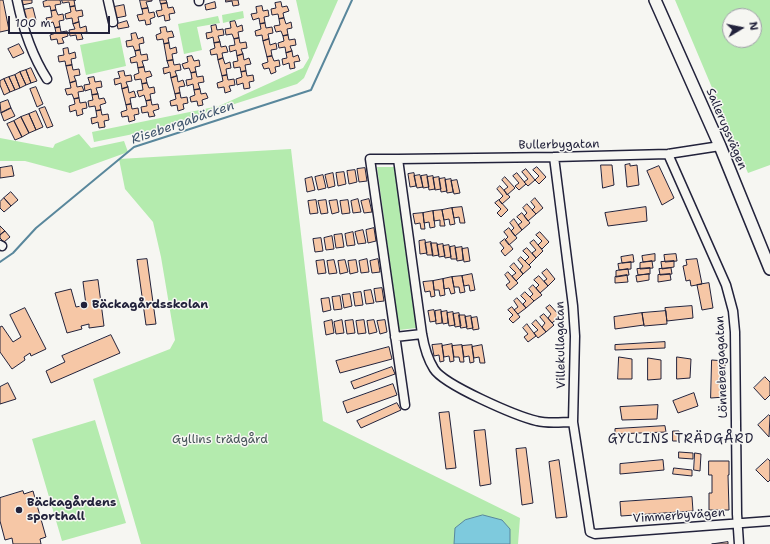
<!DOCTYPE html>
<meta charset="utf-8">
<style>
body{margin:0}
#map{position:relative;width:770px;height:544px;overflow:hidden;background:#f6f6f2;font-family:"Shantell Sans",sans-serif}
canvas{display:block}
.north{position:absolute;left:722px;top:8px;width:40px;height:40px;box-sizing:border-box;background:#f6f6f2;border:1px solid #a1a1a9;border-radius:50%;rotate:80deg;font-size:11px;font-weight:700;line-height:16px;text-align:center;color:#22223b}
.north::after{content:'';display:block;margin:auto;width:14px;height:18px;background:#22223b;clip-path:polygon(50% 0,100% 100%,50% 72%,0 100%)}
.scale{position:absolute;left:8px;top:16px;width:102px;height:18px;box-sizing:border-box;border:2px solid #22223b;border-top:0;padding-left:5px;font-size:12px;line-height:14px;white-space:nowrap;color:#22223b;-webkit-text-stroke:3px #f6f6f2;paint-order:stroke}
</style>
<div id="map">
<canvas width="770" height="544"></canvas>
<div class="north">N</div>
<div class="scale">100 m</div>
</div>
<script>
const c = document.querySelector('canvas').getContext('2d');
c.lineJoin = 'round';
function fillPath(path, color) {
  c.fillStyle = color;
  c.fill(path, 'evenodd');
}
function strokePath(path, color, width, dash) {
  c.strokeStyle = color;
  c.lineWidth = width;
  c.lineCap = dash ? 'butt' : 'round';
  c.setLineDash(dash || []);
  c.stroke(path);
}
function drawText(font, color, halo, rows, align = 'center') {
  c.font = font + ' "Shantell Sans",sans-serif';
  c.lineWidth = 3;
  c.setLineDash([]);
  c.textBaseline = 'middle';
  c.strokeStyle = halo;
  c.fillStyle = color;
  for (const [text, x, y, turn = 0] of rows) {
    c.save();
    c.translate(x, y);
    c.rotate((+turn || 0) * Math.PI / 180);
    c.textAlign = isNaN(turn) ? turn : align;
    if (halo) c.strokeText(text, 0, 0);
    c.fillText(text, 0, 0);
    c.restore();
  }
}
fillPath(new Path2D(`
 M296 0H338L304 78 297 84 153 130 94 142 92 132 219 106 303 68 309 58Z
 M675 0H770V165L748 173ZM730 16H754V40H730Z
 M243 11 244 18 223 23 222 15Z
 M218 16 220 23 197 27 202 50 184 54 178 24Z
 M120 37 126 66 86 75 80 45Z
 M79 134 91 148 124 141 128 152 70 173 25 161H0V138L53 148 55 144Z
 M291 149 323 421 520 518 518 544H141L93 379 170 349 175 340 161 257 153 222 125 189 119 159Z
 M377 167H394L416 328 399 330Z
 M95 420 126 523 62 541 32 439Z`), '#b4ebae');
const water = new Path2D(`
 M483 515 502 520 510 529V544H454L455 528 465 520Z`);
fillPath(water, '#7ecadd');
strokePath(water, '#59879c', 1);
strokePath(new Path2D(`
 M0 262 13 253 36 228 134 147 311 90 352 0`), '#59879c', 2);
const building = new Path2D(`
 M0 0H3L9 30 0 32Z
 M21 0H32V3L22 5Z
 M48 0H60L61 4 55 5 56 10 51 11 50 6 44 7 43 2Z
 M62 0H76H74L75 6 70 7 69 2 63 3Z
 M140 0H152V1L146 2 148 8 142 9Z
 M160 0H166L167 3 161 4Z
 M226 0H238L239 5 233 6 232 1 226 2Z
 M215 2 216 8 206 10 205 5Z
 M281 2 282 7 287 6 289 11 283 13 284 18 279 19 278 14 272 15 271 9 276 8 275 3Z
 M167 3 168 8 173 7 175 13 169 14 170 20 165 21 164 15 158 17 156 11 162 10 161 4Z
 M124 5 126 16 116 18 114 7Z
 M75 6 76 11 82 10 83 16 78 17 79 22 73 24 72 18 66 19 65 14 71 12 70 7Z
 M262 6 263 11 268 10 269 16 264 17 265 23 260 24 259 18 253 20 251 14 257 13 256 7Z
 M33 8 36 20 26 22 23 10Z
 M148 8 149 13 154 12 155 17 150 19 151 24 146 25 145 20 139 21 137 15 143 14 142 9Z
 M56 10 58 15 63 14 64 20 59 21 60 27 55 28 53 22 48 24 46 18 52 17 51 11Z
 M284 18 286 24 291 22 292 28 287 29 288 35 283 36 281 31 276 32 274 26 280 25 279 19Z
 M127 21 129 27 118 29 117 24Z
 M235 21 237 27 242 25 243 31 238 32 239 38 234 39 232 34 226 35 225 29 231 28 230 22Z
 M79 22 80 28 86 26 87 32 81 33 83 39 77 40 76 35 70 36 69 30 75 29 73 24Z
 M265 23 266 28 272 27 273 33 268 34 269 39 263 41 262 35 256 36 255 31 261 29 260 24Z
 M216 25 217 30 223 29 224 35 218 36 220 42 214 43 213 37 207 39 206 33 212 32 211 26Z
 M60 27 61 32 67 31 68 36 62 38 64 43 58 44 57 39 51 40 50 35 56 33 55 28Z
 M166 27 167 32 172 31 174 37 168 38 169 43 164 44 163 39 157 40 156 35 161 33 160 28Z
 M136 33 138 39 143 37 144 43 139 44 140 50 135 51 133 46 127 47 126 41 132 40 131 34Z
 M288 35 289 40 295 39 296 45 290 46 292 51 286 53 285 47 279 48 278 43 284 41 283 36Z
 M239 38 240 43 246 42 247 48 241 49 243 54 237 56 236 50 230 52 229 46 235 45 234 39Z
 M269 39 270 45 276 43 277 49 271 50 272 56 267 57 263 41Z
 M220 42 221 47 226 46 228 52 222 53 223 58 218 60 217 54 211 55 210 50 215 48 214 43Z
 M169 43 170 49 176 47 177 53 172 54 173 60 167 61 164 44Z
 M19 44 24 53 13 58 8 49Z
 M68 48 69 54 75 52 76 58 71 59 72 65 66 66 65 61 59 62 58 56 64 55 63 49Z
 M140 50 141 55 147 54 148 60 142 61 144 67 138 68 137 62 131 63 130 58 136 56 135 51Z
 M292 51 293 57 298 55 300 61 294 62 295 68 290 69 289 63 283 65 282 59 287 58 286 53Z
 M243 54 244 60 249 58 251 64 245 65 246 71 241 72 240 67 234 68 233 62 238 61 237 56Z
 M192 56 194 61 199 60 200 66 195 67 196 72 191 73 189 68 184 69 182 64 188 62 187 57Z
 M272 56 274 61 279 60 280 66 275 67 276 72 271 74 269 68 264 69 262 64 268 62 267 57Z
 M223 58 225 64 230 62 231 68 226 69 227 75 222 76 218 60Z
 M173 60 174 65 180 64 181 70 175 71 177 76 171 78 170 72 164 74 163 68 169 67 167 61Z
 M72 65 73 70 79 69 80 75 74 76 76 81 70 83 66 66Z
 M144 67 145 72 150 71 152 76 146 78 147 83 142 84 141 79 135 80 134 75 139 73 138 68Z
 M31 68 37 81 31 83 26 70Z
 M26 70 31 83 26 85 20 72Z
 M124 71 125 76 131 75 132 81 126 82 128 87 122 89 121 83 115 85 114 79 120 78 118 72Z
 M246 71 247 76 253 75 254 81 249 82 250 88 244 89 243 83 237 85 236 79 242 77 241 72Z
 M20 72 26 85 20 88 15 75Z
 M196 72 197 77 203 76 204 82 198 83 200 89 194 90 193 84 187 86 186 80 192 79 191 73Z
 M15 75 20 88 15 90 9 77Z
 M227 75 228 80 234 79 235 85 229 86 231 91 225 93 224 87 218 88 217 83 223 81 222 76Z
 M177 76 178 82 183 80 185 86 179 87 180 93 175 94 171 78Z
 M9 77 15 90 10 92 4 79Z
 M94 77 95 82 101 81 102 87 96 88 98 94 92 95 91 89 85 91 84 85 90 84 88 78Z
 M4 79 10 92 4 95 0 85V81Z
 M76 81 77 87 82 86 84 91 78 92 79 98 74 99 72 94 67 95 65 89 71 88 70 83Z
 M147 83 149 88 154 87 155 93 150 94 151 100 146 101 144 95 139 97 137 91 143 90 142 84Z
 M36 87 43 104 37 107 30 89Z
 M128 87 129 93 134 91 136 97 130 98 131 104 126 105 122 89Z
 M200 89 201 94 206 93 208 98 202 100 203 105 198 106 197 101 191 102 190 97 195 95 194 90Z
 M180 93 181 98 187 97 188 103 183 104 184 109 178 111 177 105 171 106 170 101 176 99 175 94Z
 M98 94 99 99 104 98 106 103 100 105 101 110 96 111 95 106 89 107 88 101 93 100 92 95Z
 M79 98 80 103 86 102 87 108 82 109 83 114 77 116 76 110 70 112 69 106 75 104 74 99Z
 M8 100 11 108 1 113 0 103Z
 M151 100 152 105 158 104 159 109 153 111 155 116 149 117 148 112 142 113 141 107 147 106 146 101Z
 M131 104 132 109 138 108 139 114 134 115 135 120 129 122 128 116 122 117 121 112 127 110 126 105Z
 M45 107 53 126 47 128 39 109Z
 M11 108 15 116 4 121 1 113Z
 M101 110 102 115 108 114 109 120 104 121 105 127 99 128 98 122 92 124 91 118 97 117 96 111Z
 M36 111 43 127 36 130 29 114Z
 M29 114 36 130 29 133 21 117Z
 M21 117 29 133 22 137 14 121Z
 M14 121 22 137 15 140 7 124Z
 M630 164V166L637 165 639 185 627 187 625 165Z
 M601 165H612L614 185 603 188Z
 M12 166 14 176 0 178V168Z
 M659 166 674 198 662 205 647 171Z
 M537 167 546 177 539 184 535 180 539 176 533 170Z
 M365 168 367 181 359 182 357 169Z
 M526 169 535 180 528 186 524 182 528 179 522 172Z
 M355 170 357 182 349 184 347 171Z
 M344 172 346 184 338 186 336 173Z
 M333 173 335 186 328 188 325 175Z
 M414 173 416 186 410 187 408 174Z
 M517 173 526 184 519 190 515 186 519 183 513 176Z
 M323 175 326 188 318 190 315 177Z
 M420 175 423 187 417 188 414 176Z
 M427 175 429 187 423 188 421 176Z
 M433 176 435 189 429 190 427 177Z
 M312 177 315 190 307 192 305 179Z
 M439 177 441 189 435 190 433 178Z
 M505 177 515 188 507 195 504 190 508 187 502 180Z
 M445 178 447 191 441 192 439 179Z
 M451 179 453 192 447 193 445 180Z
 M457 180 460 193 454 194 451 181Z
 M500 186 510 197 502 204 499 200 503 196 497 189Z
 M11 192 18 200 11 206 4 198Z
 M4 198 11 206 4 212 0 208V202Z
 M535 198 543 208 536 214 532 210 535 207 531 202Z
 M358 199 361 212 353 213 351 201Z
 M369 199 372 212 364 213 361 201Z
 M316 200 318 213 310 214 308 201Z
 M326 200 328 213 321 214 318 201Z
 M337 200 339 212 332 214 329 201Z
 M348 200 350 213 342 214 340 201Z
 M499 200 508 210 501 217 497 213 501 209 495 203Z
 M527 204 536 214 528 221 524 216 527 213 523 208Z
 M462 207 465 223H460L459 217 454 218 452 208Z
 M646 207 647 221 608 226 605 213Z
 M452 208 455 224 450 225 449 219 444 220 442 210Z
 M442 210 445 226H440V220L434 221 433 211Z
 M433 211 435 227 430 228 429 222 424 223 423 213Z
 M423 213 425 229H421L420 223 415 224 413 214Z
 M522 213 530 223 522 230 518 225 522 222 517 217Z
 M514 219 522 230 515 236 511 231 514 228 510 223Z
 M0 226 5 231 0 235Z
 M374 228 376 241 368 243 366 230Z
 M509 228 517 238 509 245 505 240 508 237 504 232Z
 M363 230 366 243 358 244 355 232Z
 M5 231 10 237 4 242 0 238V235Z
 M353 232 355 245 347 246 345 234Z
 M540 232 549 242 542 249 538 245 542 241 536 235Z
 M342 234 344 247 336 248 334 235Z
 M332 236 334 249 326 250 324 238Z
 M321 238 323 251 315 252 313 239Z
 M505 239 513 249 505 256 501 251 504 248 500 243Z
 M425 240 427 253 420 254 419 241Z
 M534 240 543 251 536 258 532 253 536 250 530 243Z
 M431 242 433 255H427L425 243Z
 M431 243H437L439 255 433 256Z
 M443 244 445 256 439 257 437 245Z
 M449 245 451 257 445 258 443 246Z
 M455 246 457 259H451L450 247Z
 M462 247 463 260 457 261 455 248Z
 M468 248 470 261 464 262 462 249Z
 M527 248 536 258 529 265 525 261 529 257 523 251Z
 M655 254V261L643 262 642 256Z
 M676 254 677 261 665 262 664 255Z
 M633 255 634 262 622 263 621 257Z
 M521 257 531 267 523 274 520 270 523 266 518 260Z
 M147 259 156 324 146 325 137 260Z
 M367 259 369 272 361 273 359 261Z
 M378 259 380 272 372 273 370 261Z
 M697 259 702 284 691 286 690 280 686 281 683 266 687 265 686 260Z
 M324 260 326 273 318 274 316 261Z
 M334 260 337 273 329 274 327 261Z
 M345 260 348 272 340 274 338 261Z
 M356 260 358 272 350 274 348 261Z
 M652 261 653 268 640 269V263Z
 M674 261V267L662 269 661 262Z
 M631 262V269L619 270 618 264Z
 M514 263 523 274 516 281 512 276 516 273 510 267Z
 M650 268V274L638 275 637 269Z
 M671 268 672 274 660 275 659 269Z
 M547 269 555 279 548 286 544 281 547 279 542 273Z
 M628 269 629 275 616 277V271Z
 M508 272 518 283 510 290 506 285 510 282 505 275Z
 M472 274 475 290 470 291 469 285 464 286 462 276Z
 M649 274V280L637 282 636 276Z
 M670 274 671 280 658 282V275Z
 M627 275 628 282 615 283V277Z
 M462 276 465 292 460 293 459 287H454L452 277Z
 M539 276 548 286 540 293 536 288 539 285 534 280Z
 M452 277 455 293 451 294 449 288 444 289 443 279Z
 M443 279 445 295 440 296 439 290H434L433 281Z
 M98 280 104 326 89 328V324L81 326 82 329 67 333 55 293 71 289 76 307 86 305 83 282Z
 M433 281 435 296 431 297 430 291 425 292 423 282Z
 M709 283 713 308 702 310 697 285Z
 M533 285 542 295 534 301 530 297 533 294 529 289Z
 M382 288 384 301 376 302 374 289Z
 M371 290 374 303 366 304 364 291Z
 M361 292 363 305 355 306 353 293Z
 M525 292 534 301 526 308 523 304 526 301 521 296Z
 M350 294 352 306 344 308 342 295Z
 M340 296 342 309 334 310 332 297Z
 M329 298 331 310 323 312 321 299Z
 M517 298 526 308 518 314 514 310 518 307 514 301Z
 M550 305 560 316 552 323 548 318 551 314 546 308Z
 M692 306 693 318 667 321 665 308Z
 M512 307 520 317 513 323 509 319 513 315 508 310Z
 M25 308 46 349 31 356 30 353 24 357 25 360 12 369 0 352V327L2 326 13 342 21 337 10 315Z
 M434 310 436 321 430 322 428 311Z
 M441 310 442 323 436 324 435 311Z
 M447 311 448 323 443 324 441 312Z
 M666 311 667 324 644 326 642 313Z
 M453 312 455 325 449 326 447 313Z
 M459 313 461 326 455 327 453 314Z
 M642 313 644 325 615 329 614 317Z
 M544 314 554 325 546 332 542 327 545 323 540 317Z
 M459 315H465L467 327 461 328Z
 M471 316 473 328 467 329 465 317Z
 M477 317 479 329 473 330 471 318Z
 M332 320 334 333 326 335 324 322Z
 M342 320 344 333 336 334 334 322Z
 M353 320 355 333 347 334 345 321Z
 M364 320 366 333 358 334 356 321Z
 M374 320 377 332 369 334 367 321Z
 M385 320 387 332 380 334 377 321Z
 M536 320 546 332 538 338 534 333 538 330 532 324Z
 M527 324 536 336 528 342 524 337 528 334 523 328Z
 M111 335 120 353 51 383 46 371 65 362 62 356Z
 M665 342V348L615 350V345Z
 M442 344 444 361 440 362 439 355 434 356 432 345Z
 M452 344 454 361 450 362 449 356 444 357 442 346Z
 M462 345 464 362H460L459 357H454L452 346Z
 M472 345 474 362 470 363 469 356 464 357 462 346Z
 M482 345 485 363H480L479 357 474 358 472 347Z
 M389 347 392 359 340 373 336 361Z
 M619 357 632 359V379H618Z
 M677 357 691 359 690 378 677 379Z
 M648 358 661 360V379L648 380Z
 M712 360 725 361V397L711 398Z
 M392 367 395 374 354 389 351 382Z
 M765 377 770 382V395L765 400 754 388Z
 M8 383 16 399 0 404V387Z
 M393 384 397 395 347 413 343 402Z
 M694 393 698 406 678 413 673 401Z
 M397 403 401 410 361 428 357 421Z
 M658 405 657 419 622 420 620 407Z
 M449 412 456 468 446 469 439 413Z
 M769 415 770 416 769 437 758 425Z
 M665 426 666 432 615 434V429Z
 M485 430 491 484 480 486 474 431Z
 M673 431H679V441H673Z
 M526 448 533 503 522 505 516 449Z
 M679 452 693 453V459L679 458Z
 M695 453 701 454 700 471 694 470Z
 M768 459 770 461V480L768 482 756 470Z
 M559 460 567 517 556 518 549 462Z
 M663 460 664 470 620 474V464Z
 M709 461H729V475H728L729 510H709V493H712V475H709Z
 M674 468 692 470V476L673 474Z
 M23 491 24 494 33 491 46 537 40 539 41 544H13L12 538 5 540 0 521V498Z
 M692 497 693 511 621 516 620 502Z
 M728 542V544H712Z`);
fillPath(building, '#f6c7a6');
strokePath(building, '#22223b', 1);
const street = new Path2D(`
 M17 0C23 29 31 54 47 79
 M108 0 113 22
 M199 0V1
 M668 154 726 285 733 311 735 332 737 514 739 544
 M554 157 573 306 575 336 573 422 590 532 595 534 770 521
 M398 159H370L405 405
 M0 245 2 246
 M395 337 422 334
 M573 422C562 422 548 424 537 421 516 416 444 385 434 369 427 358 424 346 422 334L398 159 554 157 668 154 720 146`);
const secondary = new Path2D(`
 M655 0 720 146 770 269`);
strokePath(street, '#22223b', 11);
strokePath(secondary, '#22223b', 14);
strokePath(street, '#f6f6f2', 8);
strokePath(secondary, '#f6f6f2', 11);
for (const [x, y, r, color] of [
 [84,305,4,"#22223b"],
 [19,510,4,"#22223b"]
]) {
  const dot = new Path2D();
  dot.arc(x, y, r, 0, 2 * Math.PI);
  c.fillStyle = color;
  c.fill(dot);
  strokePath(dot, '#f6f6f2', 1.5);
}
drawText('12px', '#22223b', '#f6f6f2', [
 ["Sallerupsvägen",726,129,67],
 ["Bullerbygatan",559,145,-1],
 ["Villekullagatan",561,345,-91],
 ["Lönnebergagatan",722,367,-92],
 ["Vimmerbyvägen",679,516,-4]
]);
drawText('bold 12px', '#22223b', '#f6f6f2', [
 ["Bäckagårdsskolan",92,305],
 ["Bäckagårdens",27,503],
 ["sporthall",27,517]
], 'left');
drawText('12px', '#465458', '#f6f6f2', [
 ["Gyllins trädgård",220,440]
]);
drawText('italic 13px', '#3e546c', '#f6f6f2', [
 ["Risebergabäcken",183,123,-19]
]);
c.letterSpacing = '1px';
drawText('13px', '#22223b', '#f6f6f2', [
 ["GYLLINS TRÄDGÅRD",681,440]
]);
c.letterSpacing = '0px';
</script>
